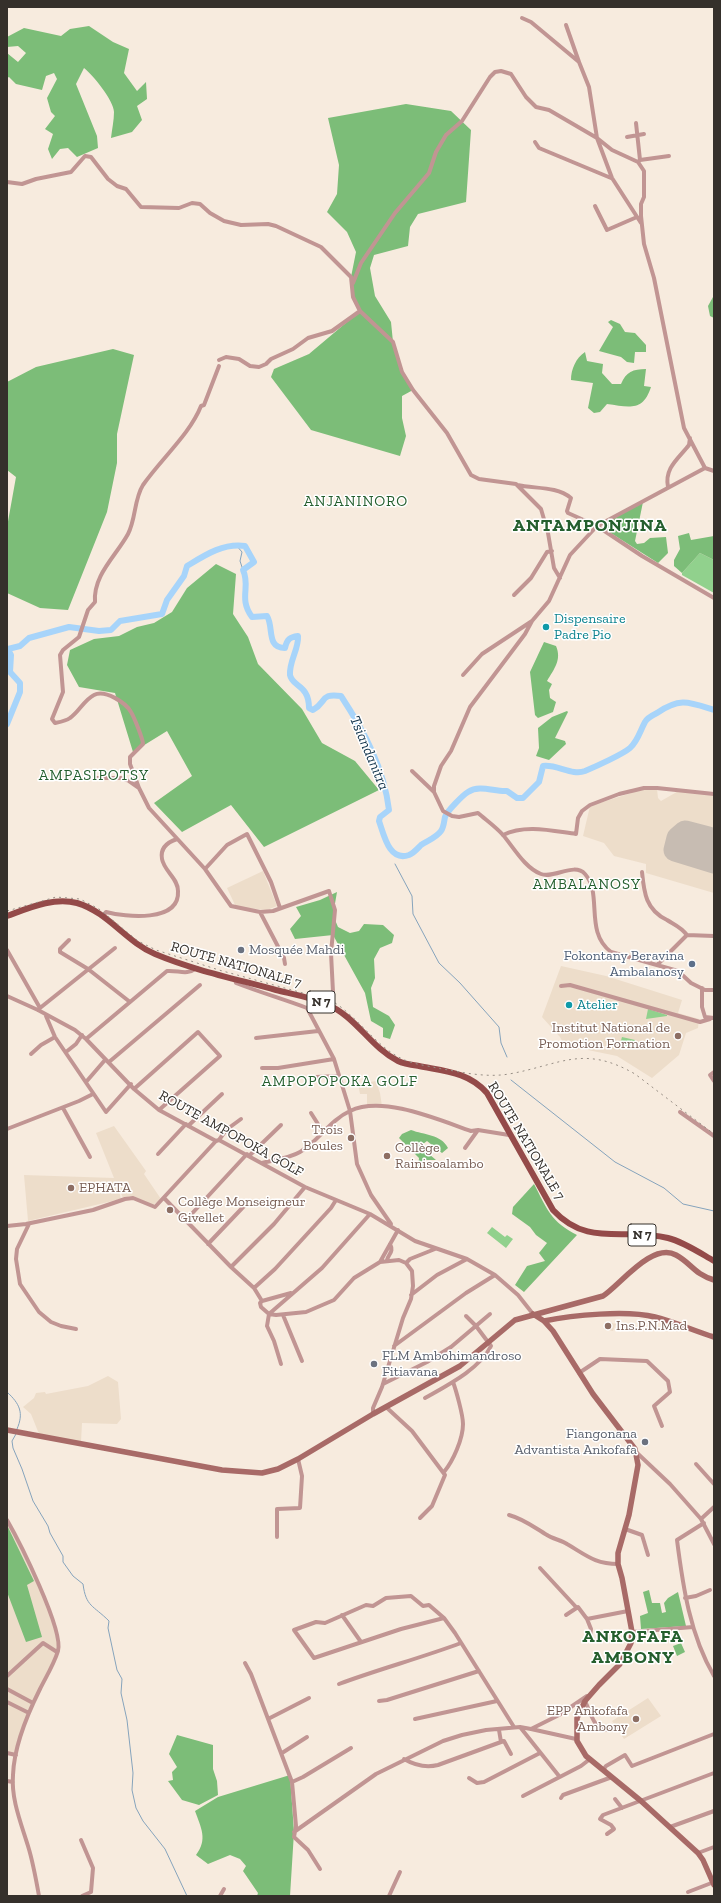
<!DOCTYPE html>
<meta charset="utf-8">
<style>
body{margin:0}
#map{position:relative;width:721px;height:1903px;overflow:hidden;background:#f7ebde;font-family:"Zilla Slab",serif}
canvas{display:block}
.frame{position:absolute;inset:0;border:8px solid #35302b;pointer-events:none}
</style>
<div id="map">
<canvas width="721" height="1903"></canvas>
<div class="frame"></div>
</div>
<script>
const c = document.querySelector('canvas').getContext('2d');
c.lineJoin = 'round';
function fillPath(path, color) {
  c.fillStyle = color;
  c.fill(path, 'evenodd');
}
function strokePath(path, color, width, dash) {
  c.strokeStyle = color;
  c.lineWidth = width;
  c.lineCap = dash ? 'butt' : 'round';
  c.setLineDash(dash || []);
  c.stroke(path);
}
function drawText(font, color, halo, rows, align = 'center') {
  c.font = font + ' "Zilla Slab",serif';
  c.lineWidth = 3;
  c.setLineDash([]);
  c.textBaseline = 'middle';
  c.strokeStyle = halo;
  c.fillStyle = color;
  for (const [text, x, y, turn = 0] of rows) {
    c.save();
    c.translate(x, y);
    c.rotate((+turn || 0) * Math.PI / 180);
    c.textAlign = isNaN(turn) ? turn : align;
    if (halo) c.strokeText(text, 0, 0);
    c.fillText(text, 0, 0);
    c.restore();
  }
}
fillPath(new Path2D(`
 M644 789H657L658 798 661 801 682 789 714 794V893L646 873V864L614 856 604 843 583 836 590 806Z
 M263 871 277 906 267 910 236 907 227 888Z
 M561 966 606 976 682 1000 678 1013 699 1019 698 1028 686 1033 679 1055 652 1078 617 1056 583 1049 567 1050 560 1037 542 1017Z
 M376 1081 380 1093 382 1106 367 1107V1094H360L358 1084Z
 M114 1126 146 1171 144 1174 161 1199 153 1205 131 1196 123 1198 117 1183 121 1199 28 1221 24 1175 114 1178 96 1133Z
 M607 1322 610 1323V1326L612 1323 616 1324 613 1331 604 1329Z
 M108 1376 118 1382 121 1419 117 1424 82 1423 81 1442 39 1434 31 1414 23 1407 34 1398 36 1393 45 1392 46 1394 88 1386Z
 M7 1520 55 1623 58 1650 33 1703 16 1755 7 1753Z
 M648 1698 661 1716 624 1739 612 1721Z`), '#edddca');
fillPath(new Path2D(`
 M700 553 714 560V593L682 575V573Z
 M648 1009 667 1015V1016L646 1019Z
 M622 1037 635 1040 633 1048 620 1044Z
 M492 1227 505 1237 507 1235 513 1239 506 1248 487 1233Z`), '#91d18d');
fillPath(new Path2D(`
 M89 26 113 42 129 49 124 73 137 91 146 82 147 99 137 106 142 120 132 132 111 138C112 129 114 120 114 112 114 101 93 75 84 68L76 84 97 136 98 148 77 157 68 148 60 149 52 159 48 149 53 134 45 129 55 116 51 112 47 98 57 79 54 73 46 76 42 90 16 84 9 77 7 78V53L18 62 26 53 18 46 7 47V37L24 28 61 36 70 29Z
 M406 104 451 111 471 130 466 202 418 214 410 227 408 246 374 255 370 268 375 296 391 322 393 342 402 372 413 390 402 396V418L406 436 400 456 311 430 271 377 274 369 309 354 360 311 353 297 351 277 356 252 347 232 327 212 337 194 339 165 328 118Z
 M713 297H714V318L710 316 708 306Z
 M611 320 620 324 625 332 635 333 646 345V352H635L634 363 627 362 621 357 599 351 613 327 608 322Z
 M113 349 134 355 117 434V463L107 512 68 610 40 608 7 593V527L16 477 7 470V382L36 367Z
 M585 352 587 361 603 364 602 373 612 384H621C626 372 633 369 646 369L644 386 651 387C643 412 629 407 607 404L600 412 594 413 588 408 593 383 571 380C571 369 576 358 585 352Z
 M643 502 635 541 637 544 644 543 650 538 666 537 668 553 658 563 606 530 604 524Z
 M689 533 691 540 714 536V560L700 553 682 573 674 566V560L680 549 678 536Z
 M216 564 236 574 233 614 248 637 258 664 302 709 322 743 355 761 379 790 264 847 231 805 182 832 154 803 192 776 167 731 133 752 115 693 79 687 67 665 70 650 94 639 119 636 137 627 154 623 172 612 187 588Z
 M544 642 556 646C562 660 554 669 547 681L552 684 549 690 550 698 556 702 553 712 538 718 535 715 530 672Z
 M567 711 568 712 555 738 565 741 566 744 549 760 536 756 539 748 538 728 552 717Z
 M337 892 333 915 338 927 350 933 359 931 364 924 383 925 394 935 392 943 380 948 374 959 375 978 371 988 373 1007 389 1016 395 1025 390 1039 383 1037V1028L371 1021 365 993 333 935 295 939 290 929 301 916 296 907 320 900Z
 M411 1130C424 1135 441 1134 448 1148L442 1153 427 1141 423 1144V1149L436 1160H426L423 1170 418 1167 419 1158 399 1138 402 1134Z
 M534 1184C547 1209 551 1222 577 1235L524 1292 515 1285 527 1266 545 1261 539 1253 547 1243 536 1235 530 1227 512 1214 513 1207Z
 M7 1525 34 1581 27 1585 42 1637 26 1642 7 1592Z
 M649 1590 652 1603H660L662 1613 666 1612 664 1603 668 1598 678 1592 686 1626 641 1629 640 1616 648 1613 643 1592Z
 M681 1643 685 1652 677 1656 673 1646Z
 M177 1735 213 1745V1769L217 1781 218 1795 199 1805 182 1800 168 1781 173 1780 172 1772 177 1767 169 1754Z
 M290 1775 294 1832 290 1896H257L258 1893 243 1871 246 1866 240 1859 230 1855 208 1864 196 1855C208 1839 201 1828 195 1811L218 1797Z`), '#7cbd78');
strokePath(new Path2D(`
 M236 545 242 552 240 561 243 570
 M395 864 412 896 413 914 439 963 460 983 499 1027 501 1043 507 1057
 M511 1080 615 1162 664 1188 683 1204 714 1211
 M7 1392C20 1404 24 1413 17 1429
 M16 1434 12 1441 13 1448 22 1469 33 1501 48 1526 50 1533 63 1556V1562L73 1576 83 1584C86 1607 93 1605 109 1621L108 1628 117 1670 122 1679 121 1693 127 1720 133 1773 132 1790 136 1808 143 1821 165 1849 187 1896`), '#85a3bc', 1);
strokePath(new Path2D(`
 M7 724 20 692V683L10 672 11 655 8 649 20 646 29 638 69 627 99 631 111 630 120 621 162 614 167 600 184 576 187 566C205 555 223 543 245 546L254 562 243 570C251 587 238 598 252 617L267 616C274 627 266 648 285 648 287 639 290 637 298 636 299 649 289 661 290 675 292 687 309 684 309 708L313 710C327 702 320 693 341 696 364 731 384 768 389 810L380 817 379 821C384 835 389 862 409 855 414 853 418 848 421 845 428 840 436 838 441 831 444 827 444 821 445 817 447 811 463 795 468 792 480 784 494 792 507 791L517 798H523L539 782 543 766C557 764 572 776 585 771 597 766 623 754 630 748 638 741 640 731 645 722 647 718 653 715 657 713 680 697 689 702 714 710`), '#a7d4fa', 6);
strokePath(new Path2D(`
 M714 849 711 848 708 838 685 832 678 838 675 850 714 862`), '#c7bcb2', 23);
strokePath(new Path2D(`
 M522 18 531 22 579 62 589 87 597 138 612 178 641 223
 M566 25 579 62
 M636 123 640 160 638 162
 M627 137 644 134
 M535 142 539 148 611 178
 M640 160 669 156
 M7 182 22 184 36 179 71 172 85 156 91 157 108 179 117 186 126 189 141 207 179 208 192 203 200 204 210 213 224 221 241 225 268 224 276 226 321 247 351 277 353 297 360 311 393 342 402 372 413 390 447 433 471 475 479 479 516 484 541 509 548 533 554 568 560 578
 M595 206 607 230 637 217
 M353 283 361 263 395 213 429 173 436 152 446 135 462 121 490 77 495 72 501 71 511 74 526 97 536 107 549 110 597 138 612 150 638 162 644 171V197L641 204V216L644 244 654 278 684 428 705 468
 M219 360 226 357 239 359 250 366 259 367 266 364 271 359 293 349 308 338 332 331 360 311
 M714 471 705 468 597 526 570 555 549 601 532 621 525 634 470 707 451 751 441 766 434 786V792L443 811 452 816 459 817 478 813C486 820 496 827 503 835 514 848 525 868 541 874 554 879 574 862 585 874 603 894 584 932 611 952L678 971 691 983 705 990H714
 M517 485C536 489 556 486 571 498L567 511 568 513 597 526 642 556 714 598
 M668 487C664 468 679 458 689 445L690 438
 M514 595 531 578 547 552 552 551
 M463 675 482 654 532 621
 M412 771 434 792
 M97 778H121L129 781 139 788 149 808 205 869 231 906 260 912 273 911 329 891 335 910 331 953 333 992
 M139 788 130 764V757L143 744C143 739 134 717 131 712 126 703 105 689 94 695 84 700 79 712 70 718 66 721 60 722 55 723L52 719 63 692 60 655 63 650 79 637 88 610 95 602C93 575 116 556 128 534 136 519 134 499 143 485 161 459 190 434 201 406L204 405 219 366
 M503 835C525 824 553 831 576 834L578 818 582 811 590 805 619 794 644 788H657L714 794
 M205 869 227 845 247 834 271 882 280 908
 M642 872C644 893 646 910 667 920 675 925 681 927 687 935
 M260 912 284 958 285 964
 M103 916 106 912C125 917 180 923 178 891 178 878 164 871 162 859 160 848 168 842 177 839
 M69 940 60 949V952L88 969 130 1002
 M7 950 40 1008 38 1010
 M657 965 687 935 714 936
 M235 979 236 983C259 992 283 999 307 1008L334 1059 350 1111 357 1164 371 1195 391 1224
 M561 986 570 985 700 1022 710 1019
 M702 988V1007L705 1017 714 1018
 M7 996 38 1010 75 1030 86 1039 134 1089 159 1110 216 1141 219 1140 305 1187 370 1214 415 1241 467 1259 495 1275 518 1295 533 1314
 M40 1008 115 948
 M46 1016 55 1037 106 1112 131 1084
 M256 1038 318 1031
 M86 1039 167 971C179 970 186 976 197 968
 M66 1052 76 1044 82 1035
 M31 1054 41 1045 55 1037
 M109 1062 200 985
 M262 1068H278L334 1059
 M714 1072 710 1075 714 1081
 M316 1077 339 1076
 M86 1082 105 1060
 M134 1089 198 1032 220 1056 159 1110
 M63 1108 90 1157
 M680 1112 714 1136
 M311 1113 323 1132
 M188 1126 222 1094
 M7 1129 79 1101 93 1094
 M219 1140 226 1130 241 1119
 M465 1148 478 1130
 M158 1154 186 1124
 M250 1155 281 1125
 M262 1163C274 1160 290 1158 300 1152 318 1142 330 1120 350 1111 383 1095 439 1120 471 1131L478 1130 509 1135
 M164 1198 231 1267 254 1288 262 1301
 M186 1220 247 1154
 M29 1224 17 1249 16 1259 20 1284 39 1312 51 1322 61 1326 76 1329
 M7 1226 26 1224 93 1210 125 1199 133 1198 155 1207 216 1141
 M208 1244 247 1203
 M389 1261 387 1260C389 1253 394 1252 390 1244
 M380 1262 398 1230
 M406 1263 410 1259 435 1249
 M231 1267 274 1224 305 1187
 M254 1288 275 1269 331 1208 336 1200
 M411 1295 437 1275 467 1259
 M262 1301 260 1303 261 1307 269 1314 276 1315 306 1312 334 1300 354 1278 380 1262 399 1260 406 1263 412 1271 413 1286 411 1299 403 1318 382 1387 373 1408V1414
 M262 1301 291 1293
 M283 1315 302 1361
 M394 1346 466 1293 495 1275
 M281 1364 274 1341 267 1326 269 1314 322 1268 370 1214
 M579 1373 600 1359 647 1361 668 1381 670 1392 654 1406 662 1426
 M383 1384 427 1362 451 1347 490 1314
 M425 1398C446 1386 480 1369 491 1346L476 1326 466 1316
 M386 1407 412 1431 445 1475 432 1506 420 1518
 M636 1452 670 1484 701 1519 714 1544
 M696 1464 714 1484
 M444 1472C453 1461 463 1439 463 1424 463 1415 456 1390 453 1382
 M509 1515C524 1519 535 1528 547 1535 553 1539 561 1540 567 1544 586 1555 595 1564 618 1564
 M701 1519 714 1507
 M7 1520C19 1541 64 1630 58 1651 54 1664 46 1677 40 1689 27 1715 14 1746 13 1775 11 1799 21 1823 28 1846 33 1862 36 1879 39 1896
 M704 1523 677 1540C683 1587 690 1635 714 1676
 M625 1529 642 1535 648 1555
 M277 1537V1509L300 1508 302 1476 298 1459
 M540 1568 576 1607
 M685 1598 696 1596 710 1590
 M342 1615 361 1642
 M566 1615 578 1607 587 1619 628 1611
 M444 1618 401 1629 314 1658 294 1630 316 1622 325 1623 366 1605 373 1606 386 1598 411 1596 423 1606 429 1605 444 1618 455 1633 514 1727
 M587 1619 591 1629 590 1636
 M632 1632 693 1627
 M245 1663 251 1674 292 1782 296 1826 294 1837 308 1850 320 1869
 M7 1676 43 1643 57 1652
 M339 1684C379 1669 421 1658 461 1643
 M7 1689 33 1703
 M379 1701 387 1700 479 1671
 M585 1701C594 1720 594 1734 617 1729
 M7 1702 29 1713
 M268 1719 309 1698
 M415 1719 497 1701
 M520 1727 559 1776
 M531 1729 576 1739
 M499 1730 501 1742 504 1741 511 1754
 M7 1753 16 1755
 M282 1753 307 1737
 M404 1759C416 1766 426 1768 438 1765L501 1742
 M603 1770 606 1766 625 1755 632 1766 714 1734
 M469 1778 477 1783 484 1782 540 1753
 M7 1781 13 1782
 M292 1782 303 1777 351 1748
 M523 1796 581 1766 590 1759
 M561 1798 563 1795 612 1777
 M615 1799 622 1808
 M670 1827 714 1811
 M294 1832 376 1774 443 1741 462 1735 486 1730 520 1727 531 1729 559 1715 587 1696
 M607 1834 614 1829 611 1825 600 1819 603 1815 714 1773
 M81 1840 93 1868 91 1892 82 1896
 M698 1853 714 1847
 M688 1892 714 1882
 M220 1896 224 1889
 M389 1896 400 1872`), '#c19593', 4);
strokePath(new Path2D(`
 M533 1314 544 1321 553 1331 593 1394 635 1449 638 1465 629 1515 618 1553V1564L622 1578 632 1632 631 1643 620 1664 599 1685 585 1701 577 1718V1741L586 1756 641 1801 698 1853 703 1860 714 1885
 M544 1321C573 1315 627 1310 655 1317 675 1322 694 1331 714 1337
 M7 1430 222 1470 262 1473 278 1469 298 1459 373 1414 460 1366 515 1320 603 1296C621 1284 652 1242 676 1255 691 1263 694 1274 714 1280`), '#a86a67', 5.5);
strokePath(new Path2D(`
 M7 916C29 908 53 897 77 903 108 912 126 942 155 954 193 970 236 979 276 990 292 994 310 997 326 1004 356 1016 370 1047 398 1061 404 1064 412 1065 419 1066 444 1071 469 1072 487 1093L553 1210C588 1248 624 1227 668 1238 684 1242 700 1253 714 1261`), '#944a49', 6);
strokePath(new Path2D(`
 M7 911 56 897 80 899 99 909 138 941 156 950 219 970 332 1001C360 1018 379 1052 410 1062 419 1065 429 1066 437 1068 461 1072 485 1078 509 1074 560 1065 583 1044 635 1074L714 1134`), '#978e85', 1, [2, 4]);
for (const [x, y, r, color] of [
 [546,627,4,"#0f9aa8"],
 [241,950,4,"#6b7280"],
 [692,964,4,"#5c6f8a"],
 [569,1005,4,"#0f9aa8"],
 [678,1036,4,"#8d6e63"],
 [351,1138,4,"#8d6e63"],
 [387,1156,4,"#8d6e63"],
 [71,1188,4,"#8d6e63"],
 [170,1210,4,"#8d6e63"],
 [608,1326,4,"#8d6e63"],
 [374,1364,4,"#6b7280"],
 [645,1442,4,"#6b7280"],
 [636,1719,4,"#8d6e63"]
]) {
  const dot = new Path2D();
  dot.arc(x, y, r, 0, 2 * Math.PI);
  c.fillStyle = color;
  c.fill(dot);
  strokePath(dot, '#fff', 1.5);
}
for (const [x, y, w] of [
 [321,1002,28],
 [642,1235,28]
]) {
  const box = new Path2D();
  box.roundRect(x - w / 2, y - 11, w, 22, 3);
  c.fillStyle = '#fff';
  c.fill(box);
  strokePath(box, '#35302b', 1);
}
drawText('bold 13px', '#35302b', null, [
 ["N 7",321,1002],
 ["N 7",642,1235]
]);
drawText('14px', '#0d838f', '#fff', [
 ["Dispensaire",554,619],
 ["Padre Pio",554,635],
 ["Atelier",577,1005]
], 'left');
drawText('14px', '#5b616d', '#fff', [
 ["Mosquée Mahdi",249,950],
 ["FLM Ambohimandroso",382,1356],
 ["Fitiavana",382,1372],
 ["Fiangonana",637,1434,"right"],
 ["Advantista Ankofafa",637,1450,"right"]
], 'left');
drawText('14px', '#4e5e75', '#fff', [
 ["Fokontany Beravina",684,956],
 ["Ambalanosy",684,972]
], 'right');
drawText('14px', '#35302b', '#fff', [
 ["ROUTE NATIONALE 7",236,965,16],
 ["ROUTE AMPOPOKA GOLF",231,1134,29],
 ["ROUTE NATIONALE 7",526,1141,59]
]);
drawText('14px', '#785e54', '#fff', [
 ["Institut National de",670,1028,"right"],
 ["Promotion Formation",670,1044,"right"],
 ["Trois",343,1130,"right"],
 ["Boules",343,1146,"right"],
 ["Collège",395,1148],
 ["Rainisoalambo",395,1164],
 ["EPHATA",79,1188],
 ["Collège Monseigneur",178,1202],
 ["Givellet",178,1218],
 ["Ins.P.N.Mad",616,1326],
 ["EPP Ankofafa",628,1711,"right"],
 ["Ambony",628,1727,"right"]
], 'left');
c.letterSpacing = '1px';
drawText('15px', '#255f2e', '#fff', [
 ["ANJANINORO",356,502],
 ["AMPASIPOTSY",94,776],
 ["AMBALANOSY",587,885],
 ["AMPOPOPOKA GOLF",340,1082]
]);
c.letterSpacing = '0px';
drawText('italic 15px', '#10324a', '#fff', [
 ["Tsiandanitra",369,753,67]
]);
c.letterSpacing = '1px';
drawText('bold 18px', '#255f2e', '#fff', [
 ["ANTAMPONJINA",590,526],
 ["ANKOFAFA",633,1637],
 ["AMBONY",633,1658]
]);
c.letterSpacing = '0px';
</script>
